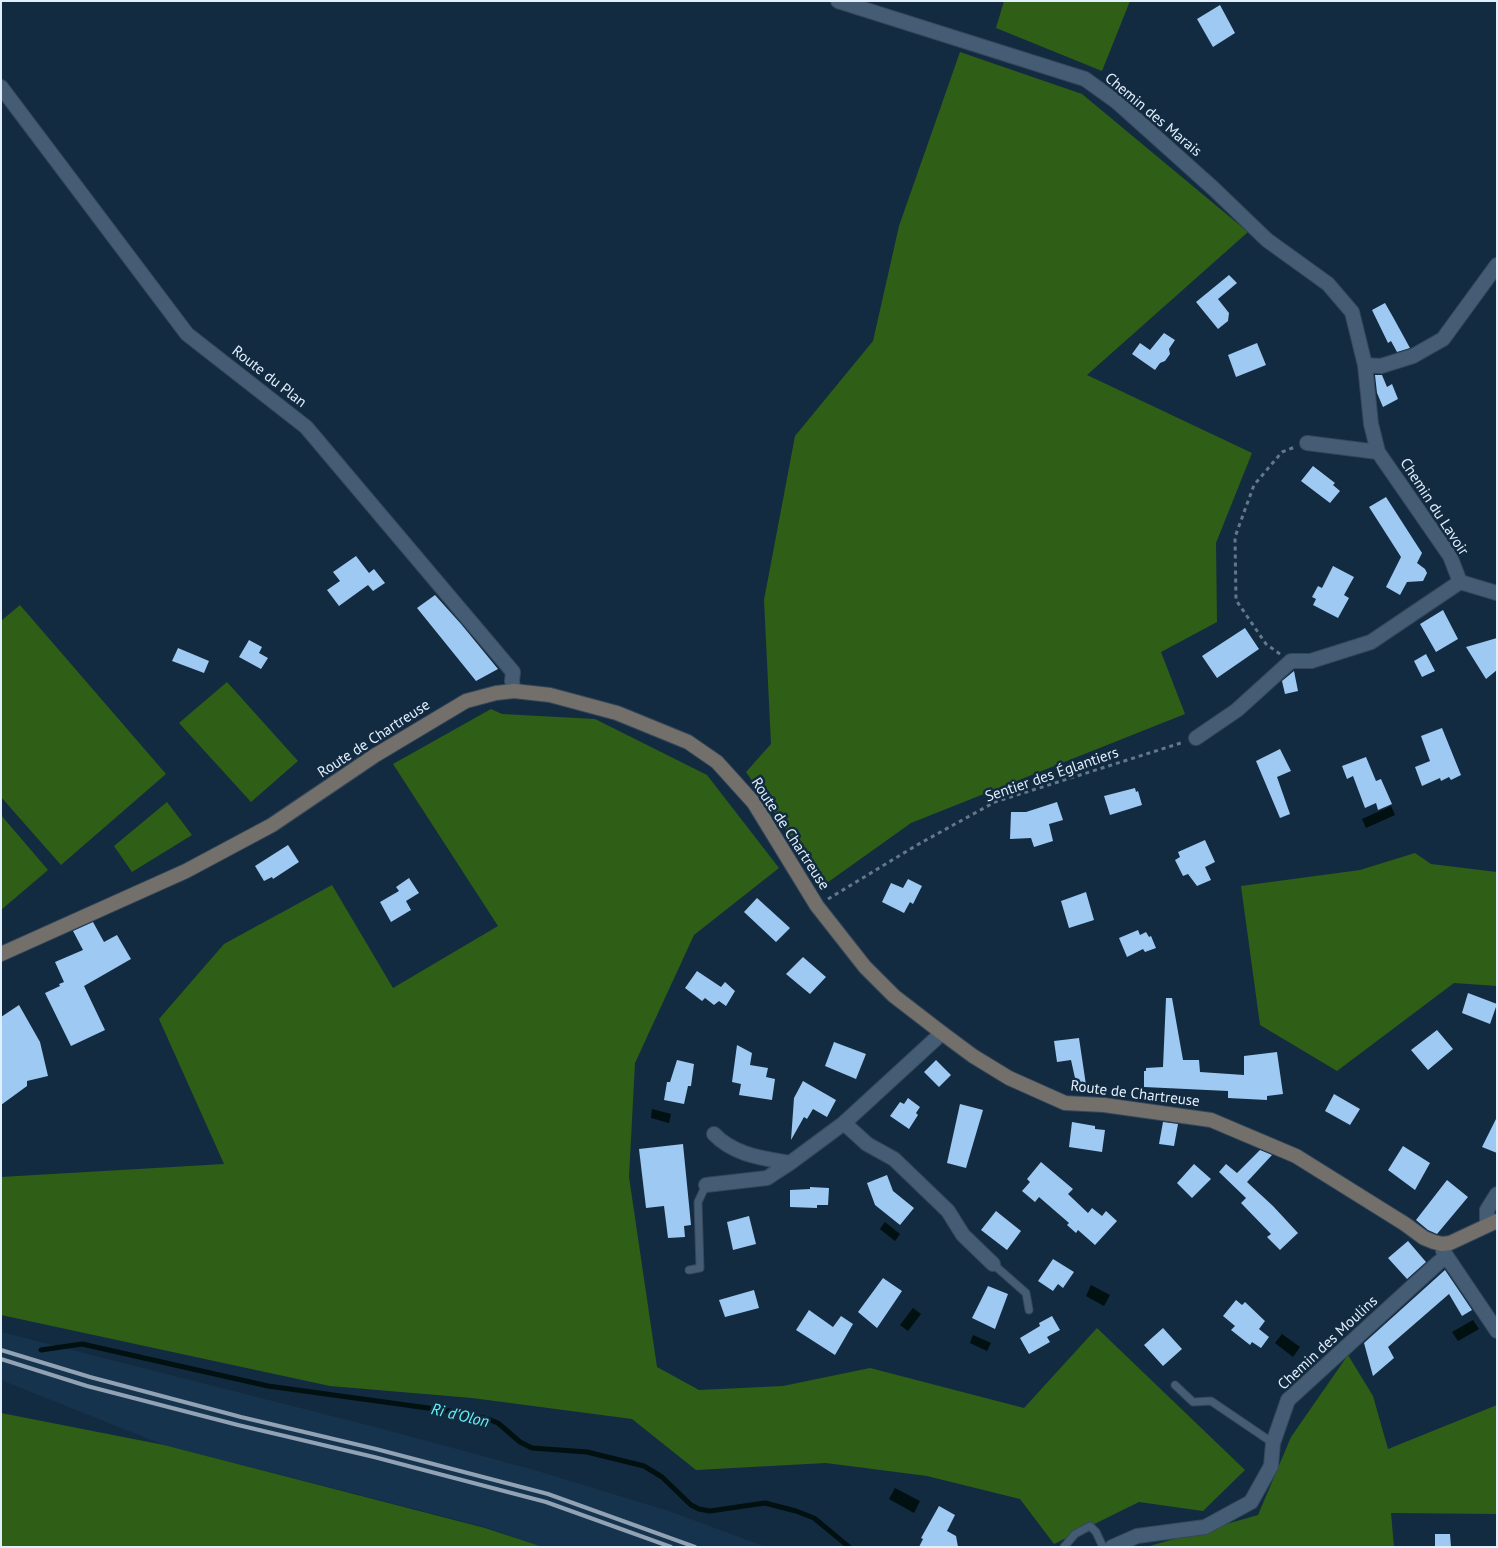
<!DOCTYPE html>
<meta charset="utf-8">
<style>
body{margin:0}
#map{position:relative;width:1498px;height:1548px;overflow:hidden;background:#132b40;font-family:"PT Sans",sans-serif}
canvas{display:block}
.frame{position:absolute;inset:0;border:2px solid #e1effd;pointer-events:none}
</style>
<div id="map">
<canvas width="1498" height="1548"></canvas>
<div class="frame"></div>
</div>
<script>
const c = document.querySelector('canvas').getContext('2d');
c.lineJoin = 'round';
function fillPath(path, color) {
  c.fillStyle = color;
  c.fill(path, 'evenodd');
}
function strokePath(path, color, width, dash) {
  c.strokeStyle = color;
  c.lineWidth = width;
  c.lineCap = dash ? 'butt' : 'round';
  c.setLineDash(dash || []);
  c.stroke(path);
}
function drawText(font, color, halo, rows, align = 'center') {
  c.font = font + ' "PT Sans",sans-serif';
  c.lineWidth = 5;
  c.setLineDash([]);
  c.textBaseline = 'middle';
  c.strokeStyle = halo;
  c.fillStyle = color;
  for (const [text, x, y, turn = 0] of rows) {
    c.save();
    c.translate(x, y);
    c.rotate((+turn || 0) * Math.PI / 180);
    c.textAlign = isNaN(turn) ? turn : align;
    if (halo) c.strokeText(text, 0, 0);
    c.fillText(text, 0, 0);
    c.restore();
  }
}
fillPath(new Path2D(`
 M1 1332 375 1427 534 1470 669 1511 766 1547H543L485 1527 164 1445 1 1380Z`), '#16334e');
fillPath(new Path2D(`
 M1004 1H1130L1102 71 996 28Z
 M960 52 1082 94 1248 232 1087 375 1252 453 1216 543 1217 622 1161 652 1185 714 911 823 824 885 746 772 771 744 764 600 795 436 873 341 899 226Z
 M20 605 166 774 61 865 1 797V621Z
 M227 682 298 761 251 802 179 723Z
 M491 709 502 714 595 719 707 775 779 868 694 935 635 1063 629 1177 657 1367 699 1390 783 1386 870 1368 1024 1408 1097 1328 1245 1470 1203 1511 1139 1502 1054 1544 1020 1499 927 1476 826 1463 696 1470 632 1419 472 1398 330 1386 1 1315V1177L224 1164 159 1019 224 944 332 885 393 988 498 926 393 764Z
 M167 802 192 835 132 872 114 846Z
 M1 815 48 870 1 910Z
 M1415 853 1431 864 1497 872V986L1454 983 1337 1071 1260 1025 1241 886 1360 870Z
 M1348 1355 1373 1396 1388 1449 1497 1405V1514L1391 1513 1394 1547H1146L1258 1515 1291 1437Z
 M1 1413 164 1445 485 1528 543 1547H1Z`), '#2f5e17');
fillPath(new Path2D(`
 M1391 806 1395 815 1366 828 1362 819Z
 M652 1109 671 1114 669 1123 651 1118Z
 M885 1222 900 1234 895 1241 880 1229Z
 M1091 1285 1110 1295 1104 1306 1086 1296Z
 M913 1308 921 1314 908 1331 900 1325Z
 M1473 1320 1479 1329 1458 1341 1452 1332Z
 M1282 1334 1300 1347 1293 1357 1275 1343Z
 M973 1335 991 1343 987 1351 970 1343Z
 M895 1488 920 1501 914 1513 889 1499Z`), '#011111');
strokePath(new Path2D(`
 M41 1350 82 1344 268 1386 457 1412 488 1419 498 1423 520 1442 532 1448 587 1452 644 1466 662 1477 691 1505 699 1509 710 1511 765 1503 796 1511 814 1518 849 1547`), '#011111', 5);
fillPath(new Path2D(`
 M1220 5 1235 33 1213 47 1197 19Z
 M1229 275 1237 283 1218 299 1229 313 1228 321 1218 329 1196 302Z
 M1385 303 1393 317 1410 348 1397 352 1391 341 1388 343 1372 310Z
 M1164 333 1175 340 1169 349 1170 354 1165 361 1160 363 1155 370 1132 354 1140 343 1150 350Z
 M1257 343 1266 365 1236 377 1228 355Z
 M1375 375H1382L1387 387 1392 384 1398 399 1383 407 1377 393Z
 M1313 466 1335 483 1333 485 1340 491 1330 503 1301 481Z
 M1386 497 1422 553 1417 563 1425 569 1427 573 1423 581 1407 582 1400 595 1386 587 1401 557 1369 507Z
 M356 556 369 573 374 569 385 583 373 591 368 585 339 606 327 590 340 581 333 572Z
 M1333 566 1354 577 1344 595 1349 598 1338 618 1313 605 1316 599 1312 597 1318 586 1322 588Z
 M435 595 461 624 498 669 476 681 417 608Z
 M1443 610 1458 639 1436 652 1420 624Z
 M1245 628 1259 649 1217 678 1202 656Z
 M1497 638V670L1486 679 1466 647Z
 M249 640 262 647 259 653 268 658 261 669 239 657Z
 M178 648 209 661 204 673 172 661Z
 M1426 654 1435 671 1422 677 1414 661Z
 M1294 671 1298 691 1285 694 1282 681Z
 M1442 728 1461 775 1451 780 1449 777 1441 781 1440 778 1422 786 1415 767 1430 761 1421 736Z
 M1280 749 1291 771 1277 777 1290 814 1280 818 1256 761Z
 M1366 757 1376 781 1381 779 1392 804 1378 810 1376 803 1365 808 1353 776 1347 779 1342 766Z
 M1135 788 1136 792 1138 791 1142 805 1110 815 1104 796Z
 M1057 802 1063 820 1049 824 1053 841 1034 847 1031 838 1010 839 1011 812H1026Z
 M1205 840 1215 862 1205 867 1211 880 1197 886 1188 874 1183 876 1175 860 1180 857 1178 852Z
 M288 845 299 862 273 879 272 877 264 881 255 866Z
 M409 878 419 893 406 901 411 910 391 922 380 902 399 891 396 887Z
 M908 879 922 886 913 904 910 902 904 913 882 902 891 883 903 888Z
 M1086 892 1094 920 1069 928 1061 901Z
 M757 898 790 928 776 942 744 912Z
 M93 922 104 942 117 935 131 959 84 986 105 1030 71 1046 45 993 60 986 59 984 64 982 55 962 83 950 73 931Z
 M1138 930 1140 935 1146 932 1149 937 1151 936 1156 948 1145 952 1143 949 1127 957 1119 938Z
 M803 957 826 977 810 994 786 974Z
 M697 971 721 987 725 982 735 991 726 1006 719 1001 714 1005 705 998 702 1001 685 988Z
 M1468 993 1497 1004 1490 1024 1462 1013Z
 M1166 998H1172L1183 1060H1199L1200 1072 1244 1075V1056L1277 1052 1283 1094 1267 1096V1100L1228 1098V1091L1144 1087V1071H1146V1068L1163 1067Z
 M19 1005 40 1042 48 1076 27 1081V1086L1 1105V1017Z
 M1437 1030 1453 1049 1428 1070 1411 1050Z
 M1079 1038 1086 1085 1077 1087 1071 1060 1057 1062 1054 1041Z
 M834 1042 866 1054 856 1079 825 1066Z
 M737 1045 752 1053 750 1065 768 1068 766 1077 775 1079 772 1100 739 1095 741 1084 732 1082Z
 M677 1060 694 1064 691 1086H688L684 1104 664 1100 667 1082H670Z
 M936 1060 951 1075 939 1087 924 1072Z
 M803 1081 836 1100 827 1117 813 1109 807 1119 804 1117 791 1140 794 1098Z
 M1334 1094 1360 1109 1350 1125 1325 1111Z
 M908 1098 920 1107 916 1113 918 1115 909 1129 890 1116 900 1102 904 1104Z
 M960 1104 983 1110 966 1168 947 1163Z
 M1497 1117V1153L1482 1147Z
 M1072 1122 1095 1126V1129L1105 1130 1102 1152 1069 1147Z
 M1163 1122 1178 1124 1174 1146 1159 1144Z
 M683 1144 691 1225 684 1226 685 1237 668 1238 664 1206 646 1208 639 1149Z
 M1403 1146 1430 1163 1415 1190 1388 1170Z
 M1260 1150 1272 1155 1247 1182 1273 1206 1298 1233 1280 1250 1267 1237 1271 1234 1241 1203 1246 1198 1219 1172 1226 1164 1237 1173Z
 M1041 1162 1073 1189 1068 1194 1088 1213 1092 1208 1102 1216 1106 1211 1117 1221 1095 1245 1078 1230 1076 1233 1067 1225 1069 1223 1039 1197 1035 1202 1022 1191 1030 1182 1027 1179Z
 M1194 1164 1211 1179 1192 1198 1177 1183Z
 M887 1175 893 1191 914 1208 900 1225 875 1205 867 1183Z
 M1447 1180 1468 1197 1437 1234 1428 1230 1416 1220Z
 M810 1187 829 1188 828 1205H817V1208L790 1207V1190L810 1189Z
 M996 1211 1021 1231 1007 1250 981 1230Z
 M749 1216 756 1244 733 1250 727 1222Z
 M1408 1241 1426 1262 1407 1279 1388 1258Z
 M1053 1259 1074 1272 1063 1288 1058 1284 1053 1291 1038 1281Z
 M1445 1270 1472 1310 1462 1316 1449 1294 1388 1347 1394 1358 1373 1376 1364 1343Z
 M883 1278 902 1291 877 1328 858 1312Z
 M988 1286 1008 1294 995 1329 972 1318Z
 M754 1290 759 1308 725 1317 719 1300Z
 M1236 1300 1242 1305 1245 1302 1265 1321 1259 1329 1269 1337 1261 1348 1252 1342 1250 1345 1231 1330 1235 1326 1223 1316Z
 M809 1310 833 1327 841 1316 853 1324 835 1355 796 1330Z
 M1052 1316 1060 1330 1047 1337 1050 1342 1029 1354 1020 1338 1040 1326 1039 1323Z
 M1163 1328 1182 1349 1163 1366 1144 1345Z
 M939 1506 955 1515 947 1531 956 1536 958 1547H919L923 1539 921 1538Z
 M1435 1534H1450L1451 1547H1435Z`), '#9ec9f2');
const service = new Path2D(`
 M993 1264 1026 1293 1029 1310
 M689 1270 700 1268 698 1202 706 1185
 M1175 1385 1193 1402 1211 1401 1273 1443
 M1064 1547 1075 1534 1090 1526 1096 1532 1103 1547`);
const minor = new Path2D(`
 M838 1 1085 79 1117 102 1214 189 1267 240 1328 284 1352 312 1365 365 1371 424 1378 452 1450 556 1460 582 1497 593
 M1365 365 1381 366 1413 356 1443 339 1497 265
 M1307 443 1378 452
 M1196 738 1237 710 1291 661H1311L1371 642 1460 582
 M844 1123 867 1144 894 1159 948 1211 963 1235 993 1264
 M714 1134C734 1155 762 1158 790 1163L844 1123 942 1033
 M706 1185 767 1178 790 1163
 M1487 1225V1210L1497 1194
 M1443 1251 1497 1331
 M1112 1547 1137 1536 1205 1527 1251 1502 1271 1466 1273 1443 1288 1400 1439 1262 1447 1257`);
const tertiary = new Path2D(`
 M1 87 187 334 306 427 513 672 512 681 514 691`);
const secondary = new Path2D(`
 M1 954 186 871 272 825 374 756 466 701 496 693 514 691 550 695 617 713 666 733 688 742 717 762 754 803 817 906 865 967 894 996 942 1033 973 1056 1009 1078 1065 1103 1104 1105 1211 1120 1296 1156 1405 1224 1424 1238 1434 1242 1442 1244 1450 1243 1497 1221`);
strokePath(service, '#36475a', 9);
strokePath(minor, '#36475a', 16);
strokePath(tertiary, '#36475a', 16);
strokePath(secondary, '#36475a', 16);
strokePath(new Path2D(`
 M1280 654 1266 644 1236 600 1235 537 1254 485 1282 452 1295 447
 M828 899 917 845 995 802 1184 742`), '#63788a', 3, [4, 4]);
strokePath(service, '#445d75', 7);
strokePath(minor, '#445d75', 14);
strokePath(tertiary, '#445d75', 14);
strokePath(secondary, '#736f6b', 14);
strokePath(new Path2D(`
 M1 1350 90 1377 241 1417 376 1449 548 1494 695 1547
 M1 1359 87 1386 238 1425 374 1457 546 1502 671 1547`), '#90a2b3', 4);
drawText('15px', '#e1effd', '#132b40', [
 ["Chemin des Marais",1153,115,40],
 ["Route du Plan",269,377,38],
 ["Chemin du Lavoir",1434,507,57],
 ["Route de Chartreuse",374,739,-33],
 ["Sentier des Églantiers",1052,775,-19],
 ["Route de Chartreuse",790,834,57],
 ["Route de Chartreuse",1135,1094,7],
 ["Chemin des Moulins",1328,1343,-43]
]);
drawText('italic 16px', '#63f3f6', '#132b40', [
 ["Ri d'Olon",460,1416,13]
]);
</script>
